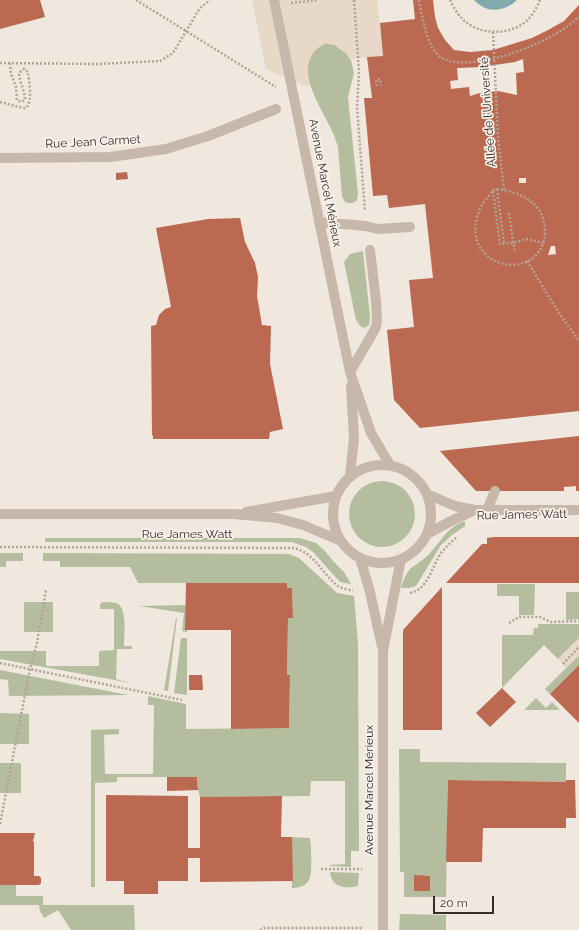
<!DOCTYPE html>
<meta charset="utf-8">
<style>
body{margin:0}
#map{position:relative;width:579px;height:930px;overflow:hidden;background:#f0e7de;font-family:Raleway,sans-serif}
canvas{display:block}
.scale{position:absolute;left:433px;top:896px;width:61px;height:18px;box-sizing:border-box;border:2px solid #362d2a;border-top:0;padding-left:5px;font-size:12px;line-height:14px;white-space:nowrap;color:#362d2a;-webkit-text-stroke:3px #f8f2ea;paint-order:stroke}
</style>
<div id="map">
<canvas width="579" height="930"></canvas>
<div class="scale">20 m</div>
</div>
<script>
const c = document.querySelector('canvas').getContext('2d');
c.lineJoin = 'round';
function fillPath(path, color) {
  c.fillStyle = color;
  c.fill(path, 'evenodd');
}
function strokePath(path, color, width, dash) {
  c.strokeStyle = color;
  c.lineWidth = width;
  c.lineCap = dash ? 'butt' : 'round';
  c.setLineDash(dash || []);
  c.stroke(path);
}
function drawText(font, color, halo, rows, align = 'center') {
  c.font = font + ' Raleway,sans-serif';
  c.lineWidth = 3.5;
  c.setLineDash([]);
  c.textBaseline = 'middle';
  c.strokeStyle = halo;
  c.fillStyle = color;
  for (const [text, x, y, turn = 0] of rows) {
    c.save();
    c.translate(x, y);
    c.rotate((+turn || 0) * Math.PI / 180);
    c.textAlign = isNaN(turn) ? turn : align;
    if (halo) c.strokeText(text, 0, 0);
    c.fillText(text, 0, 0);
    c.restore();
  }
}
fillPath(new Path2D(`
 M326 43 335 45 347 54 351 60 354 73 348 97 358 194 357 200C353 204 350 204 345 202L342 196C341 184 340 171 339 159 338 154 339 148 337 144 330 115 282 64 326 43Z
 M363 251 370 317 369 325 365 328 360 326 356 320 344 262 350 254Z
 M349 514a33 33 0 1 1 66 0a33 33 0 1 1-66 0Z
 M465 521V526L452 535 441 545 416 586 409 588H401C403 581 406 573 411 568 418 563 425 559 431 552 443 539 446 528 465 521Z
 M45 538H300L316 543 324 550 334 562 344 572 351 584 340 582 313 552 306 547 292 542H45Z
 M0 553H23V561H6V567H0Z
 M43 553 289 554 299 558 337 593 354 596 358 643 359 851H351V867L330 866V865L345 864V781H311L310 796 200 797 198 790 197 777H117V782L95 783V887H91V730L119 729V734L104 735 105 774H153L154 705H148V696L186 704V729L289 728 290 675H287L288 618H293L292 588H287V583H138L130 567H60V561H43Z
 M497 584H535L534 615H519V596H497Z
 M566 592H579V619L566 620Z
 M24 602H53V632H24Z
 M103 602C107 602 113 602 116 603 128 607 124 635 124 646H132V649H117L116 679 131 683 0 659V651H46V666H99V651L114 650V609H100V604Z
 M186 605 185 630H187V632L182 631 184 613 139 606Z
 M176 618H177L168 691 164 690Z
 M538 624H579V638L558 659 544 645 502 688V635H533L534 628H538Z
 M181 638H187V695L174 693Z
 M579 655V665L550 694 545 689Z
 M0 670 128 695 9 696 8 680 0 679Z
 M536 698 546 708 552 702 560 710H524Z
 M0 713 29 714V744H0Z
 M399 749H420V762L566 763V782L448 780 446 897H404V872H400Z
 M0 763H21V793H0Z
 M292 837 310 838C311 846 313 874 309 880 306 886 299 888 292 888Z
 M330 872 359 873 358 886C345 889 332 888 330 872Z
 M0 885H16V896H43V905H134L135 930H71L58 910 44 918 40 911 39 905H0Z
 M400 914 446 915V930H399Z`), '#b4be9f');
fillPath(new Path2D(`
 M252 0H377L383 56 350 59 347 54 335 45 326 43 319 47 313 52 307 67 308 76 310 85 304 86 266 69Z
 M579 638V655L566 668 558 659Z`), '#e7d8c7');
fillPath(new Path2D(`
 M474 0H517C504 12 487 14 474 0Z`), '#80aaab');
fillPath(new Path2D(`
 M0 0H40L45 17 0 29Z
 M413 0H433L435 17 438 28 445 40 454 50 470 52 493 50 532 38 548 30 564 21 579 5V411L420 428 394 400 387 330 414 327 409 280 433 278 432 269 425 204 389 208 387 195 373 196 364 98H372L367 57 383 56 380 23 415 19ZM523 59 524 72 516 73 517 95 498 91 480 93 470 96 469 87 451 89 450 81 458 80 457 68 481 67 515 62ZM519 178H526V183H519ZM551 246H555L556 254 548 255Z
 M127 172 128 179 116 180V173Z
 M240 218 245 242 255 263 258 277 257 296 262 325 271 326 270 364 283 429 270 432 269 439H153V435L152 436 151 326 156 325 159 315 165 309 171 307 156 228 208 219Z
 M579 436V491H576V486L564 487V491H476L440 451Z
 M494 537H579V583H446L482 544H487V538Z
 M186 583H287V588H292L293 618H288L287 675H290L289 728 231 729V630H185Z
 M442 587V730H403V630Z
 M579 665V723L550 694Z
 M189 675H202L203 690H189Z
 M502 688 516 702 490 727 476 713Z
 M167 777H197L198 790 167 791Z
 M448 780 566 782V780H575L576 818H566V828H483L482 862H446Z
 M106 795 188 796V848H200V797L282 796 281 837H292L293 881 200 882V858H188V881H158V894H124V881H106Z
 M0 833H35L33 841 34 842V876H39L41 878V883L39 885H0Z
 M414 875 430 876V891H414Z`), '#bb6951');
strokePath(new Path2D(`
 M136 0 276 87
 M354 0 359 72 357 107 365 211
 M450 0C454 8 459 17 466 22 482 35 508 35 524 23 532 17 536 9 540 0
 M291 3 318 0
 M493 32 498 136 504 190
 M0 63 98 64 160 61 173 53 200 8 210 0
 M377 86 376 80 380 79 381 86
 M0 102 23 108H26C33 101 29 82 28 72L24 69 19 73C19 82 25 90 25 100L21 102 17 100 16 87 11 74 10 63
 M497 189C513 191 533 198 541 213 545 222 546 231 544 240 532 287 452 263 482 205 485 200 490 195 493 190Z
 M497 189 504 244
 M493 191 500 244 513 243 527 239 543 243
 M509 213 515 253
 M527 261 557 310 579 341
 M0 547 294 548C315 553 323 575 338 586 343 589 349 590 353 590
 M410 593C428 590 432 566 441 553 446 547 451 542 457 537
 M509 623 519 617H540L551 622 579 621
 M0 663 182 700
 M563 664 579 647
 M0 824 30 669 37 643 46 590
 M321 869H362
 M260 930 264 928H362`), '#b3a295', 2.5, [2, 2]);
strokePath(new Path2D(`
 M274 0 350 372 371 433 390 465
 M0 158 110 157 166 149 208 136 276 109
 M319 222 366 226 377 229 410 227
 M350 372 370 338 376 327 377 321 376 301 370 250
 M333 514a49 49 0 1 1 98 0a49 49 0 1 1-98 0Z
 M350 476 354 438 351 386
 M427 494 455 506 475 510H579
 M487 510 495 491
 M246 512 336 496
 M0 514H234L277 518 303 525 341 541
 M427 534 451 521 475 510
 M360 558 370 592 382 647
 M383 930V651L401 559`), '#c8b8ab', 10);
strokePath(new Path2D(`
 M419 0C422 16 427 50 442 58 472 75 558 41 579 16`), '#b3a295', 2.5, [2, 2]);
drawText('12px', '#362d2a', '#f8f2ea', [
 ["Allée de l'Université",488,112,-94],
 ["Rue Jean Carmet",93,142,-3],
 ["Avenue Marcel Mérieux",325,183,79],
 ["Rue James Watt",522,515,-1],
 ["Rue James Watt",187,534],
 ["Avenue Marcel Mérieux",369,790,-90]
]);
</script>
